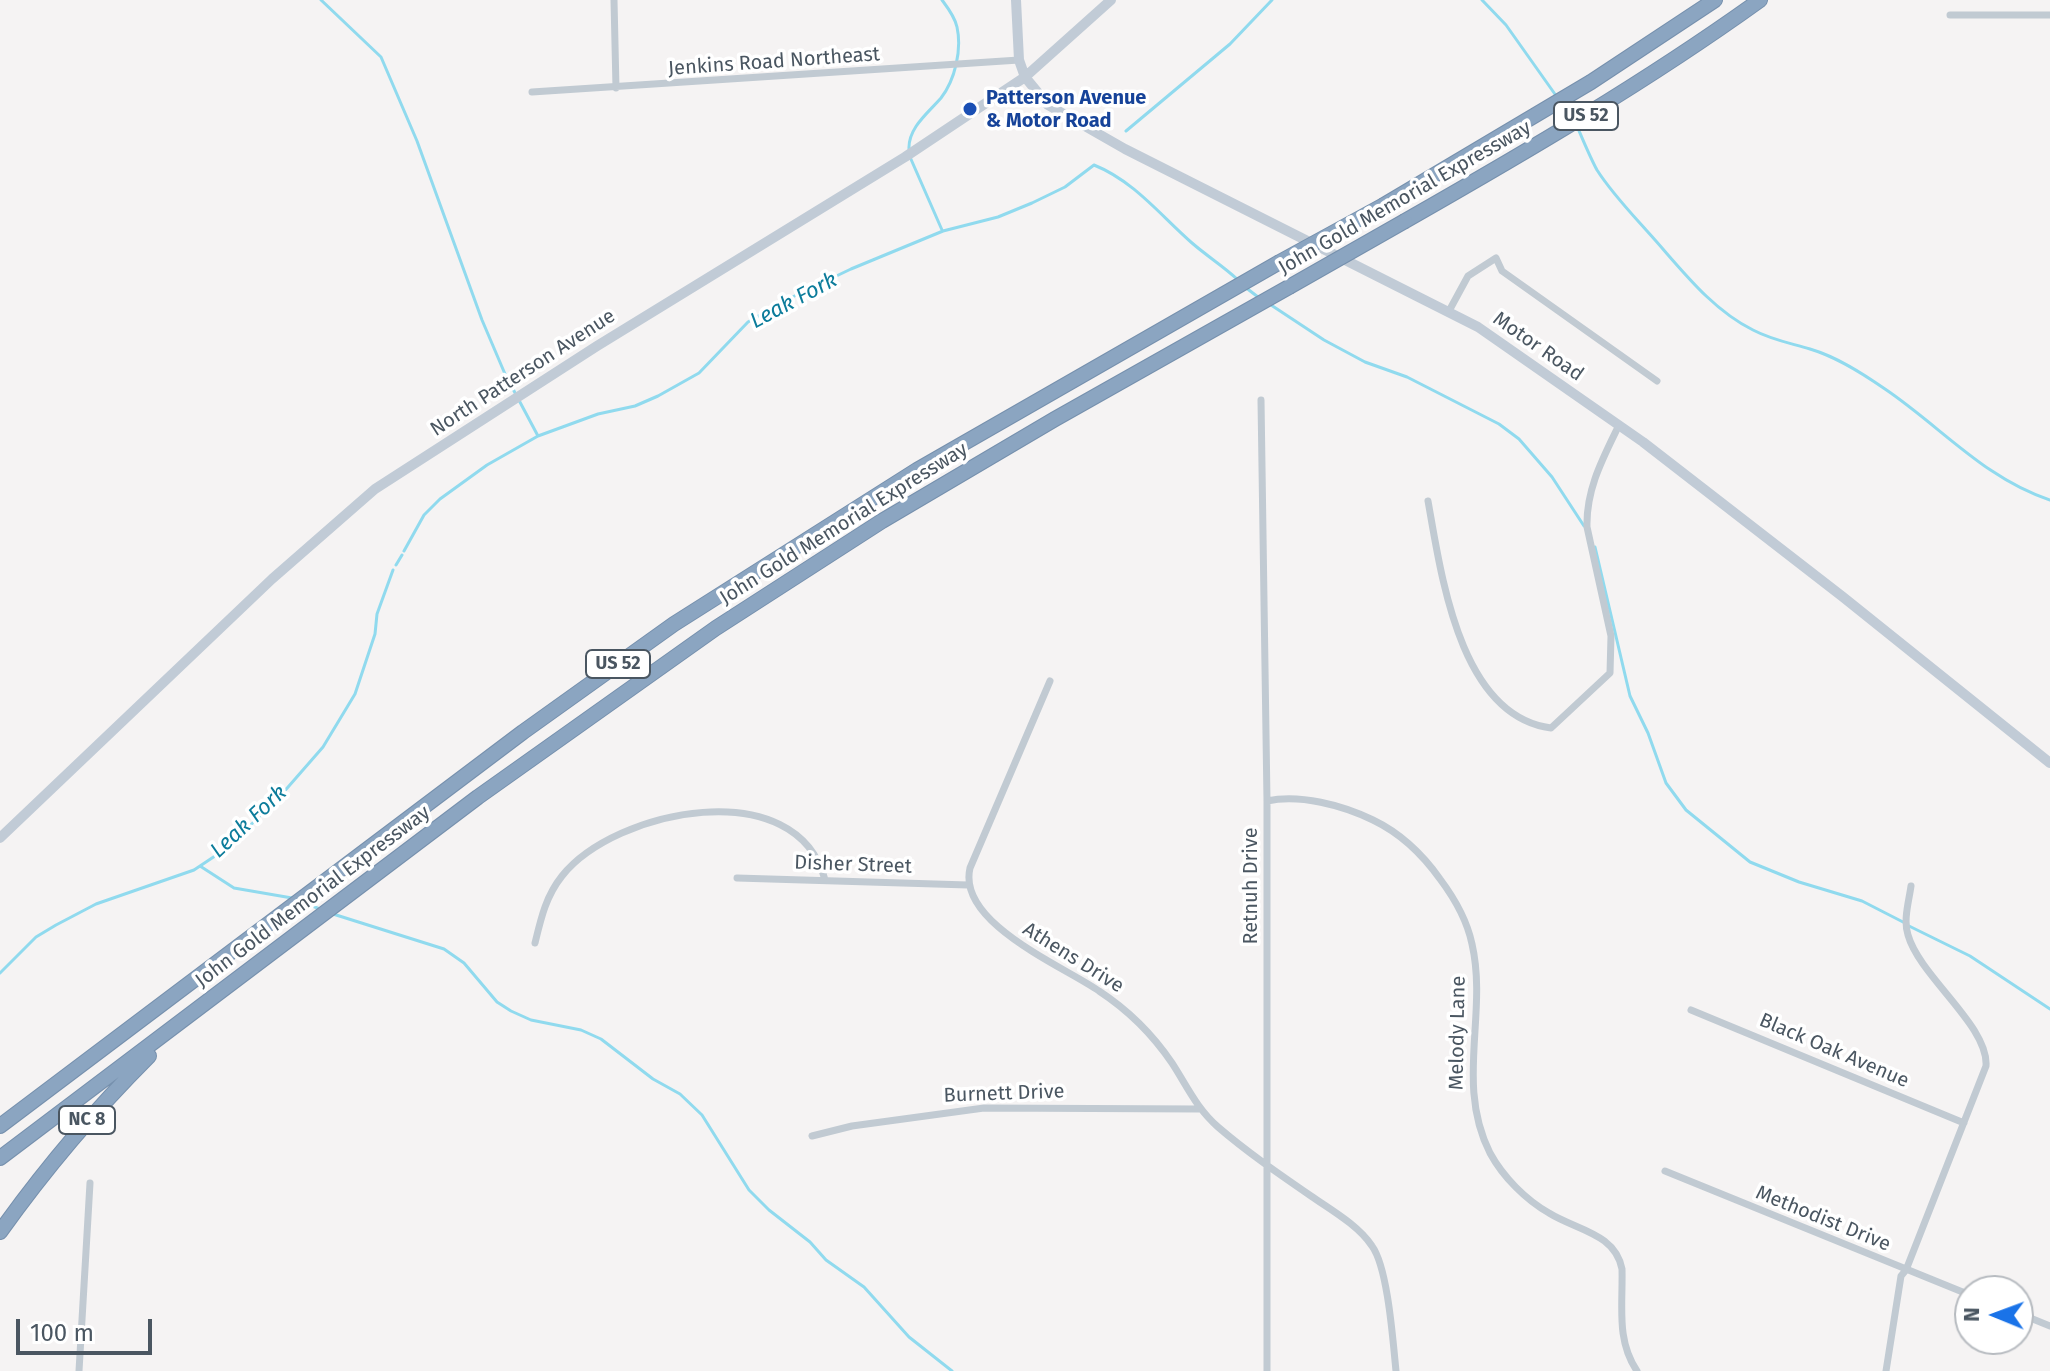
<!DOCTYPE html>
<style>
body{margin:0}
#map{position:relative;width:2050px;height:1371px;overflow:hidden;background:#f5f3f3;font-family:"Fira Sans",sans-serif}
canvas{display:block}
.north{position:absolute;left:1954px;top:1275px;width:80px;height:80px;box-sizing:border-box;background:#fff;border:2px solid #b7bbc0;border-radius:50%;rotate:271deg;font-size:22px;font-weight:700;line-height:32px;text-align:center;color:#4a5661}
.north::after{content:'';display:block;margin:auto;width:28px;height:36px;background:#1a73e8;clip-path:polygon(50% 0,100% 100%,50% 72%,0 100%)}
.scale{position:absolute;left:16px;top:1319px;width:136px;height:36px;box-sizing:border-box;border:4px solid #4a5661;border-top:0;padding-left:10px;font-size:24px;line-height:28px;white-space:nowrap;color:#4a5661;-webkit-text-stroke:6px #fff;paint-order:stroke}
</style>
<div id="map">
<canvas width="2050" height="1371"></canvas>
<div class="north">N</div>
<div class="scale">100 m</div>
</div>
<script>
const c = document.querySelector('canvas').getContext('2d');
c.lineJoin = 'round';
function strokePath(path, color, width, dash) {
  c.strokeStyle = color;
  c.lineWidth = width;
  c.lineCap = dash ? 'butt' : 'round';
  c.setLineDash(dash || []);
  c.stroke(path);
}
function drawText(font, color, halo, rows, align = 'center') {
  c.font = font + ' "Fira Sans",sans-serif';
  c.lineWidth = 7;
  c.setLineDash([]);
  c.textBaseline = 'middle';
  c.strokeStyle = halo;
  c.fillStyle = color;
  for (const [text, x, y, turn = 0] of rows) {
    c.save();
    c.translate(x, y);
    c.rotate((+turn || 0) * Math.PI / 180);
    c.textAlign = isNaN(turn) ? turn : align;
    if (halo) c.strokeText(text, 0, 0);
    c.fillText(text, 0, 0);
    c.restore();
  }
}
strokePath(new Path2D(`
 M321 0 381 57 417 141 482 320 505 374 538 436
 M1482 0 1506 25 1557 97
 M1561 103 1571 116
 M1577 126C1583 140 1590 157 1597 170 1611 192 1630 212 1647 231 1679 266 1709 308 1753 330 1772 340 1790 343 1810 349 1837 357 1862 373 1885 389 1940 426 1985 479 2050 500
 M1126 131 1230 44 1272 0
 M909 149C908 128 928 113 941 98 955 80 962 50 957 27 955 17 948 8 942 0
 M910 157 942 230
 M1245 287 1258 297
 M1268 303 1324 340 1365 362 1407 377 1499 424 1519 439 1552 477 1584 526
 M1595 547 1630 696 1648 733 1666 783 1686 810 1750 862 1799 882 1862 901 1903 922
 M404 551 424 515 440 499 487 465 538 436 598 414 635 406 658 396 699 373 748 322 784 301 851 269 943 231 998 217 1032 203 1065 187 1094 165C1134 181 1161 216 1192 243 1207 256 1223 266 1237 279
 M396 565 402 555
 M200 866 234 888 292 898
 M303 902 322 910
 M333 914 444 949 464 963 497 1002 511 1011 531 1020 581 1030 601 1039 653 1079 680 1094 702 1115 749 1190 769 1210 810 1242 826 1260 864 1287 909 1337 952 1371
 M1909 926 1970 956 2050 1009
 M0 973 36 937 56 925 96 904 194 870 224 850 275 802 323 747 355 694 375 634 377 614 393 570`), '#90daee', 3);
const highway = new Path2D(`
 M1384 205 1591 82 1715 0
 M1405 221C1526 152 1646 82 1760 0
 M0 1126 523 732 674 624 917 470 1278 263
 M0 1158 478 797 716 628 882 521 1055 419 1289 287
 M0 1232C45 1169 94 1111 149 1056`);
strokePath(highway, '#7690ad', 16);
strokePath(new Path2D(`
 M614 0 616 88
 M1950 15H2050
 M532 92 1019 60
 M1449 311 1468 276 1496 258 1502 271 1657 381
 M1261 400 1267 801V1371
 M1428 501C1441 573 1459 716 1551 728L1610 673 1611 636 1587 527C1586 489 1603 458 1619 425
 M1050 681 970 868C957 923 1063 966 1099 991 1128 1010 1153 1035 1172 1063 1187 1086 1197 1109 1218 1127 1247 1152 1279 1174 1311 1196 1331 1210 1358 1225 1372 1246 1388 1268 1393 1342 1396 1371
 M1267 801C1300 794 1342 805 1373 820 1400 833 1423 855 1440 879 1455 899 1467 920 1472 944 1488 1014 1455 1084 1490 1153 1503 1177 1526 1200 1549 1213 1576 1230 1615 1233 1622 1269 1623 1306 1616 1340 1637 1371
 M737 878 968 885
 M535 943C541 918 546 896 562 876 615 809 797 772 825 880
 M1691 1010 1964 1123
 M812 1136 852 1126 984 1108 1199 1109
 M1665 1171 1970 1295
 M2018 1313 2050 1326
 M79 1371 90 1183
 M1886 1371 1901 1276 1906 1270 1986 1066C1989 1026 1920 977 1908 935 1903 920 1909 901 1911 886`), '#c1cad2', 7);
strokePath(new Path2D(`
 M1016 0 1019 60 1025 77 1048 105 1125 149 1478 327 1643 442 1843 597 2050 763
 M0 838 272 579 375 489 597 346 905 157 1025 77 1111 0`), '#c1cbd6', 10);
strokePath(highway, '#8ba5c1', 14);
const highwayBridge = new Path2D(`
 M1278 263 1384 205
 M1289 287 1405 221`);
strokePath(highwayBridge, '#7690ad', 16, []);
strokePath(highwayBridge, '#8ba5c1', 14);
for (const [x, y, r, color] of [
 [970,109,8,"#1a4fb4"]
]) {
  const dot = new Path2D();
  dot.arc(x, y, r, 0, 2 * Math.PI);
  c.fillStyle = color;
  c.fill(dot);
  strokePath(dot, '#fff', 3);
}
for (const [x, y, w] of [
 [1586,116,64],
 [618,664,64],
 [87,1120,56]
]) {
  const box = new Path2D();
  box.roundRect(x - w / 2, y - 14, w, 28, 6);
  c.fillStyle = '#fff';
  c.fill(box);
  strokePath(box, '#4a5661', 2);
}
drawText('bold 18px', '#4a5661', null, [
 ["US 52",1586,116],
 ["US 52",618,664],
 ["NC 8",87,1120]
]);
drawText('20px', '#4a5661', '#fff', [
 ["Jenkins Road Northeast",774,62,-4],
 ["John Gold Memorial Expressway",1405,198,-30],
 ["Motor Road",1538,347,35],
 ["North Patterson Avenue",523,373,-33],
 ["John Gold Memorial Expressway",844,524,-32],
 ["Disher Street",853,865,2],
 ["Retnuh Drive",1251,886,-90],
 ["John Gold Memorial Expressway",313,897,-37],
 ["Athens Drive",1073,958,32],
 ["Melody Lane",1458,1033,-89],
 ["Black Oak Avenue",1834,1051,23],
 ["Burnett Drive",1004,1094,-2],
 ["Methodist Drive",1823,1219,22]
]);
drawText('bold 20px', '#164399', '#fff', [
 ["Patterson Avenue",986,98],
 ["& Motor Road",986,121]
], 'left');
drawText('italic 22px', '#0c7c9b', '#fff', [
 ["Leak Fork",794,301,-28],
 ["Leak Fork",249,822,-43]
]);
</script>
